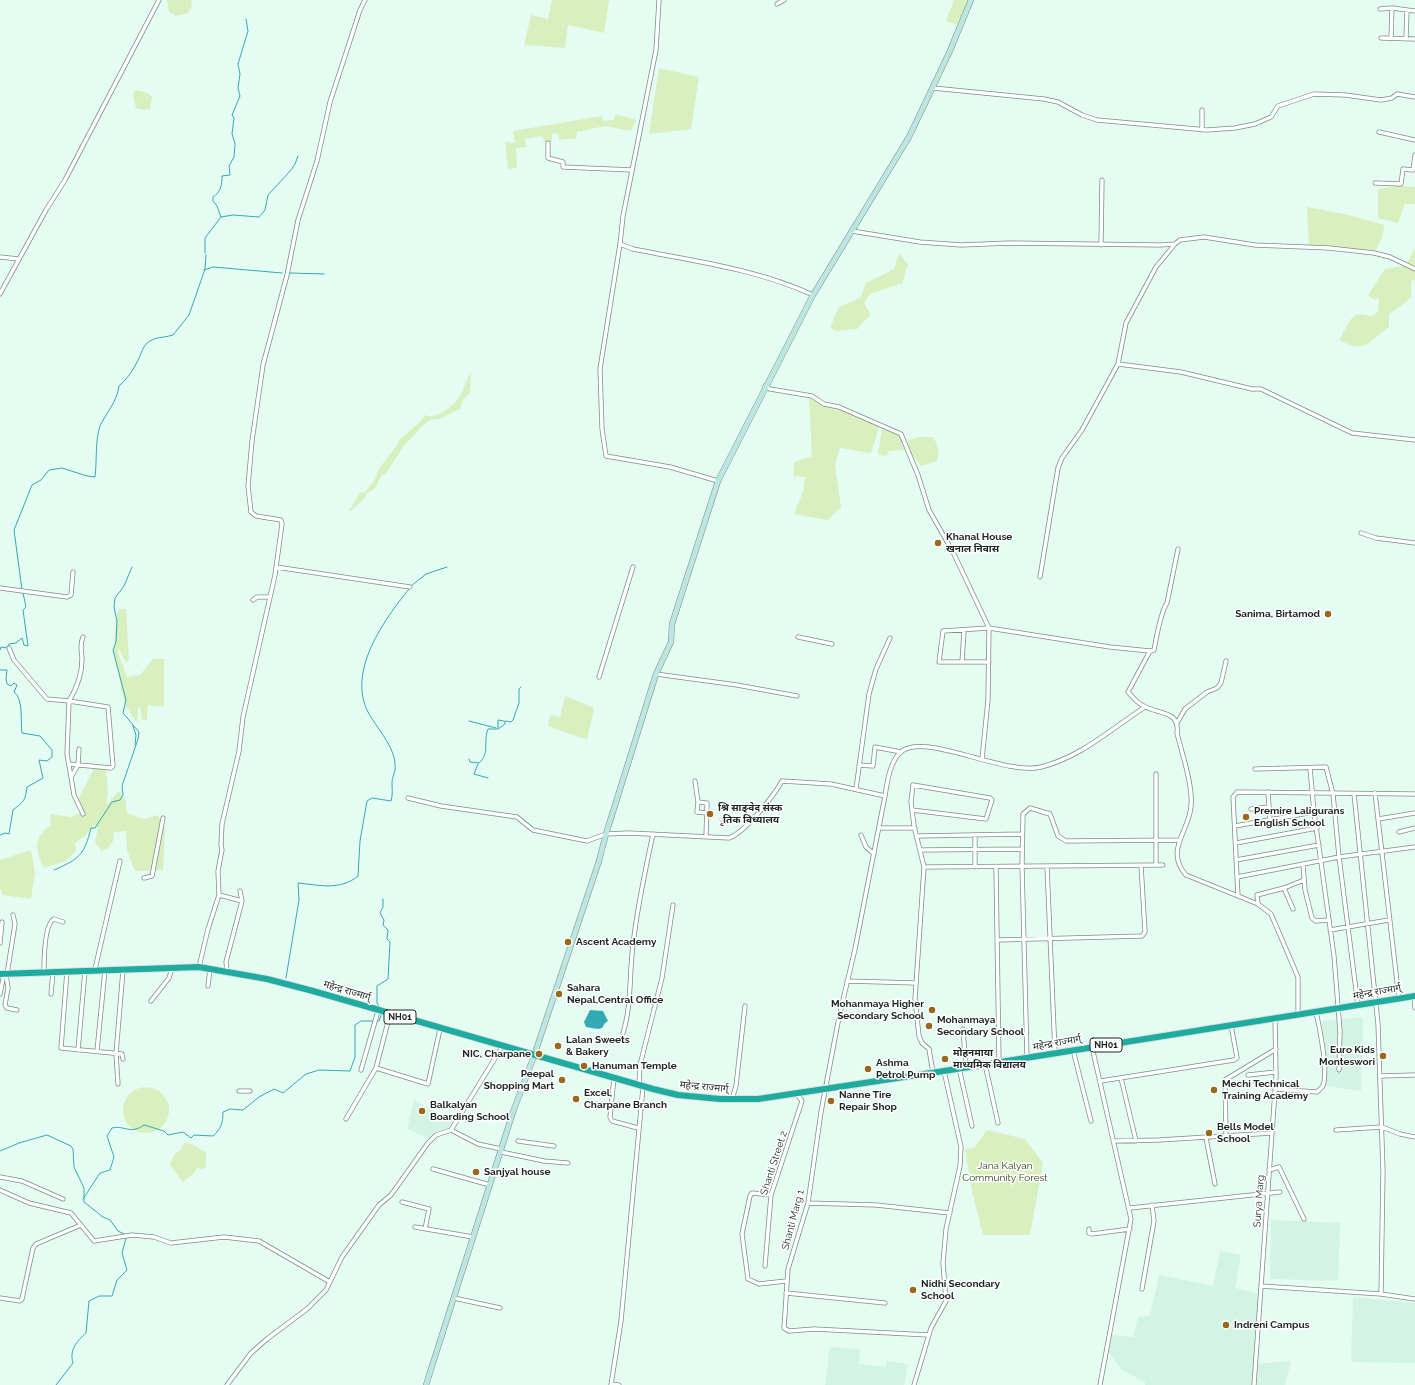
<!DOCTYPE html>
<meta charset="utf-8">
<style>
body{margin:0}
canvas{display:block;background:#e4fcf1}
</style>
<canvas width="1415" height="1385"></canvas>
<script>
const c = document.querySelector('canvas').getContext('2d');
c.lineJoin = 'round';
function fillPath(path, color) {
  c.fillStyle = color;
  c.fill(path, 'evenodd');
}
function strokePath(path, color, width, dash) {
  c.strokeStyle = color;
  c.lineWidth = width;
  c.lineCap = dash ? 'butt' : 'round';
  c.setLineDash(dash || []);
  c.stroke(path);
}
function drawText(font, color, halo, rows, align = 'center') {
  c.font = font + ' Raleway,"Noto Sans Devanagari",sans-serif';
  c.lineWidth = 3;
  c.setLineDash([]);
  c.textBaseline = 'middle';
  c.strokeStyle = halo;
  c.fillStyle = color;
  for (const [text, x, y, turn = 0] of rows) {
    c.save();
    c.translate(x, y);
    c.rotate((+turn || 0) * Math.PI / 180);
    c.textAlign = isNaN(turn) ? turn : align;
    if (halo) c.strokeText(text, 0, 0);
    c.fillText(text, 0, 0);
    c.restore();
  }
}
fillPath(new Path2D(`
 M1363 1017 1361 1091 1327 1086 1322 1021Z
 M414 1100 453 1122 447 1128 436 1131 429 1139 407 1129Z
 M1271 1220 1340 1223 1338 1281 1270 1279Z
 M1220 1251 1241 1255 1235 1288 1260 1294 1255 1364 1291 1361 1285 1385H1145V1382L1122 1370 1106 1349 1112 1335 1133 1337 1138 1317 1150 1316 1159 1275 1213 1286Z
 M1353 1297 1415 1303V1363L1351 1362Z
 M830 1347 860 1349 859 1364 886 1367 887 1361 908 1364 904 1385H825Z`), '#d3f4e5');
fillPath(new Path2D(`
 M167 0H191L192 6 188 13 176 16 169 11Z
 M552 0H609L604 33 568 25 565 48 524 45 531 15 548 19Z
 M954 0H968L957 25 946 21Z
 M659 68 699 77 691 129 649 134Z
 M135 90 148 93 152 97 150 109 144 110 136 108 133 94Z
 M616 114 636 120 631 131 605 126 577 132 576 138 559 140 558 133 552 134V142H545L542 136 525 139 526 147 516 148 517 168 508 169 505 142 515 143 513 131 602 116 604 121 613 120Z
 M1399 186 1415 187V204H1405L1398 223 1378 218V189Z
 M1307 207 1349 215 1384 225 1383 235 1375 252 1332 246 1309 245Z
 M1415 248V280L1411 281V298L1389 314V327C1368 342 1366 354 1339 340L1350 320 1357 314 1372 316 1378 312 1379 298 1374 300 1368 295 1385 269 1405 266Z
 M899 253 908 265 902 283 870 294 864 303 871 314 857 329 836 331 830 328 839 307 860 298 866 283 894 269Z
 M471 371 470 393 463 400 460 409 439 419 430 420 422 426 403 447 386 473 381 476 377 485 373 490 367 493 362 502 359 503 351 511H349L360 492 364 493 374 481 380 467 398 444 399 440 421 421 424 415C428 417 434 416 439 414 460 403 462 392 471 371Z
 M809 398 824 405 839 408 879 427 871 453 840 448 835 465 841 507 828 520 794 514 803 492 805 477 794 476V462L812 456Z
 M882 429 900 435 904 450 889 451 886 456 878 454Z
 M919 437H933C938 445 940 452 937 461L921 466C915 458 909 451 907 441Z
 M119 609H126L129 660 126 663 119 649 118 653 127 677 140 675 153 659H164V707L148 705 147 720H142L140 707 138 708V721H135L125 704 113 650 114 652 116 617Z
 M565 696 594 708 587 740 548 726 550 715 560 717Z
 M95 766 106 770 108 790 106 805 119 791 126 801 127 813 144 819 158 815 165 829 163 870 135 871 127 850 126 831 114 832 113 841 107 849 101 851 95 842 98 827 93 825 85 836 75 843 76 851 66 861 44 868C35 851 33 837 51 825L50 814 71 817 80 813 76 804Z
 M31 850 35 872 31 899 3 895 0 887V860Z
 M123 1110a23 23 0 1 1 46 0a23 23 0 1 1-46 0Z
 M987 1130 1025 1139 1043 1163 1030 1235H983L972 1191 965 1149 974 1148Z
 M187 1142 206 1152V1166L203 1170 197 1167 195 1172 183 1182 170 1165 174 1155 183 1148 181 1147Z`), '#d8f0bf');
fillPath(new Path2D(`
 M590 1010 603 1011 608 1021 605 1023 602 1028 598 1029 586 1027 584 1022Z`), '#32a9b4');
strokePath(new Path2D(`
 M221 217 233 215 259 217 265 210 268 195 291 170 295 164 298 156
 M205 253V238L221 217 217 206 213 201V197C221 192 222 185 222 176L230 175 229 166 234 157 235 144 232 134 234 118 232 115 240 96 238 88 240 74 238 64 248 31 246 19
 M204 270 213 267 282 273
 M290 273 324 274
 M411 586 426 574 447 567
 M22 590 14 530 32 485 41 480 49 470 62 468 87 476 95 477C97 462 95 440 100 426 106 413 117 402 119 386 126 380 132 372 136 364 142 354 142 343 154 339 160 337 167 337 173 335L189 315 205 269 206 255
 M0 650 1 647 7 648 9 644 16 643 22 638 24 645 28 646 23 610 26 607 23 593
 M0 670H7L6 679 7 684 11 686 14 683 17 685 14 692C24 699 20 722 22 733L40 736 52 750V757L47 761 39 760 43 778 27 787C25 802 24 801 13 810L9 834 5 833 0 835
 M469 721 496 728
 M133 726 136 735 135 745
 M498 728V720L504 721
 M469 759 470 762 479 763C490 754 483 741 488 729H498L505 724V721L511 722 513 720 519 703V689L521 687
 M478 764 474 774 488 778
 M54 870C79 859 84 856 91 828H95L112 802 120 800 123 795 122 786 138 739 139 732 123 713 126 700 113 650 116 642 117 621 114 607 115 598 124 586 132 567
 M286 978 299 900 298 883C319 885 340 891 358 876L360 841 367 801 372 798 391 801C393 794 392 789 392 783 392 777 396 771 395 765 395 747 376 727 368 712 347 671 384 620 409 589
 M380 1008 377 1003V986L388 979 390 942 387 939 388 930 383 925 384 920 380 913 383 907V899
 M376 1021H379L382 1013
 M0 1151 19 1143 47 1135 71 1146 73 1149 74 1167 84 1188V1202L103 1217 110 1220 118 1231 124 1234
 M83 1199 100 1173 110 1170 114 1157 107 1136 112 1128C125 1125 130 1135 144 1125L164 1131 168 1135 183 1132 191 1138 194 1135 213 1136C221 1129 223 1123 223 1112L230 1109 243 1110 259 1097 274 1089 283 1093 306 1074 319 1070 350 1071 355 1057V1025L361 1021H373
 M56 1385 73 1363C69 1350 77 1341 86 1333L89 1301 99 1296H112L117 1280 127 1270 122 1253 126 1238`), '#32a9b4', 1);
const street = new Path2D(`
 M659 0 656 50 623 216 620 244 600 369 602 429 606 456 670 467 718 481
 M777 4 784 0
 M1380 9 1392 8 1415 11
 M1381 38 1415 39
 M1391 38 1392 8
 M1406 38 1407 10
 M933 88 1044 99 1058 102 1082 115 1097 120 1207 130 1235 128 1255 124 1271 117 1278 106 1314 94 1345 95 1381 100 1392 98 1397 94 1415 97
 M1202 130V110
 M1379 132 1415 140
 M548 143V158L563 162V167L632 170
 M1375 183 1401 184 1403 169 1413 170 1415 155
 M852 231 920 242 961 245 1010 243 1160 245 1175 244 1180 240 1204 237 1255 245 1329 248 1374 253 1390 257 1415 269
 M620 244 633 249C693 261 757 269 813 295
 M1175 244 1156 267 1126 323 1118 364 1181 372 1252 389H1261L1352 433 1415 440
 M1101 245 1102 180
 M0 257 19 259
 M0 294 46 210 65 180 159 0
 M765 386 770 389 812 396 824 404 839 407 901 434 918 475 929 510 953 552 989 628 988 700 982 759
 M1361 533 1376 538 1415 543
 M1178 549 1167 603C1161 611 1156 639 1154 650L1150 651 1128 692C1132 696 1136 702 1142 705 1157 715 1180 709 1177 733 1182 754 1193 785 1191 806 1190 830 1164 850 1186 875L1258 904 1271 914 1298 977V1013
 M276 567 410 587
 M1040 577 1058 468 1062 458 1082 430 1118 364
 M0 588 67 597 71 595 73 572
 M253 600 257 597H269
 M798 637 832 644
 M9 648 14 660 47 699 69 701 67 754 71 777
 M962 662 964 630
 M989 662H939L943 631 989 628 1110 647 1150 651
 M656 674 737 685 797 696
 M599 677 633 567
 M1177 723 1185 709 1207 692 1217 688 1221 683 1226 661
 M79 749 78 765 71 777 74 795 83 814
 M69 764 111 768 113 766 108 707 69 701C77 688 82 675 82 659 82 651 79 646 83 637
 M859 765 873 766 875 747 901 752
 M1310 768 1314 812 1334 956 1340 1031 1339 1070
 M1255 769 1326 767 1333 794 1339 857 1358 1006
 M695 781 698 802 697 812 707 813
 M856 789 869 694 876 669 890 638
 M1268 792 1270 820
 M1375 793 1399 999
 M1354 794 1378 1024 1383 1171 1381 1294
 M885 796C887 783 890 760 902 751 928 733 1005 776 1041 767 1081 757 1111 729 1145 707
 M408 798 441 806 517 817 533 830 587 841 606 834 629 833 729 838C744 833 774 796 782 781L831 784 885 796 855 949 839 1017 821 1112 808 1203 788 1269 784 1328 789 1331 814 1329 929 1335
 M698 802 707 803 706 837
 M1251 809 1269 807
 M912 810 986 819 992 800 990 798 913 785 911 802 914 826 924 867 915 999 919 1036 922 1043 929 1049 933 1073
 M1378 819 1415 813
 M1235 826 1314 812
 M879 828H915
 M1399 832 1415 828
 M861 835 866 847 874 854
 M975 835V867
 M917 836 1022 834
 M1236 843 1317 828
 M921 850 1022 849
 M1236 860 1319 845
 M1303 864 1305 890 1312 918 1316 921 1328 920
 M1156 865V774
 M1047 866 1055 1053
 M924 867 1163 865
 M996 867 999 1062
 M1237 877 1339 857 1415 847
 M144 878 152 876 163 818
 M1284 888 1304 880
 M240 891 242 901
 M219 895 242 901 226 962 227 971
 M1238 896 1233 797 1237 792 1415 794
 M1258 904 1257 895 1284 888 1293 909
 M1330 930 1389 920
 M997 940 1142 936 1145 932 1141 865
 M0 943 2 922
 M199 967 208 929 219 895 218 871 222 850 221 845 222 824 239 751 243 717 275 575 282 524 281 520 256 516 251 512 248 486 252 441 263 365 287 275 298 220 317 161 330 102 360 10 365 0
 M95 969 120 861
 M67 971 61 1048 122 1054 123 1059
 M44 972C44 961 44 924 54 919L63 922
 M6 974 8 988 5 1005 7 1008 17 1010
 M7 974 15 924 13 915
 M847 981 916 983
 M208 986 210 969
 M0 994 4 974
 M51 994 53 972
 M1414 996 1415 1008
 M151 1001 169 978 172 968
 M963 1029 966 1067
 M623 1033C632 1004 629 975 633 945 637 908 645 871 653 834
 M1092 1047 1131 1219 1100 1385
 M78 1050 85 971
 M1073 1050 1091 1121
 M97 1051 105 970
 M1027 1058 1022 866 1023 814 1030 808 1050 814 1058 836 1066 841 1179 840
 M985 1064 998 1123
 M376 1068 428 1084 440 1029
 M959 1068 972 1126
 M361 1070 378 1011
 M1248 1075 1276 1072
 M1380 1076 1415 1075
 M614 1078 610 1117 612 1121 638 1128
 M1121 1078 1136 1141
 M1101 1081 1234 1060 1237 1058 1231 1025
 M118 1084 116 1054 123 970
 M639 1085 640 1065 662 978 673 905
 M1275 1089 1317 1092C1320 1089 1324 1087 1324 1082 1327 1065 1320 1029 1316 1012
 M239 1091H250
 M732 1099 736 1086 745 1006
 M346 1119 376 1068 390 1014
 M451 1130 478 1144 501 1149
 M1336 1130 1382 1127 1400 1134 1415 1137
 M1226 1137 1225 1080 1276 1049
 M1206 1138 1215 1184
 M518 1141 554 1146
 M1114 1141 1159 1140 1272 1133
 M501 1152 544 1161 568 1163
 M433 1169 490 1185
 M1269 1170 1279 1167 1304 1219
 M0 1177 22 1181 63 1199
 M0 1190 29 1203 71 1213 94 1241 132 1235 154 1237 171 1243 224 1237 259 1241 330 1282
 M771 1195 752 1193 750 1196 742 1234 748 1279 759 1284 786 1281
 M402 1202 429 1209 425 1229
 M808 1203 876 1205 950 1213
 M1130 1208 1280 1192
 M415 1227 473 1237
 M1089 1229V1233L1092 1234 1130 1229
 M765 1266 771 1195 802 1101 796 1093
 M1261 1286 1381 1294 1415 1299
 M1142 1289 1154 1221 1152 1205
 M786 1293 885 1303
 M0 1298 20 1301 22 1299 33 1248 36 1244 81 1225
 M454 1298 500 1308
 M611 1384 619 1385
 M227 1385 251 1353 267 1339 307 1309 326 1290 342 1257 379 1205 391 1195 428 1143 436 1135 451 1130 502 1047
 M611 1385 621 1321 643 1087
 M914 1385 931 1328 946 1301 943 1263 946 1229 960 1166 961 1147 944 1071
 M1254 1385 1276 1077 1275 1018`);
const secondary = new Path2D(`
 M426 1385 513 1112 534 1056 599 861 606 834 656 674 671 642 672 624 718 481 813 295 909 137 949 53 971 0`);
const highway = new Path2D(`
 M0 974 199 967 267 979 313 991 653 1089 678 1095 720 1099H758L944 1071 1415 996`);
strokePath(street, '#798f85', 5);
strokePath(secondary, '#798f85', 6);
strokePath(highway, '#dfe1e0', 8);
strokePath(street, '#fff', 3.5);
strokePath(secondary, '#bce6e2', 5);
strokePath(highway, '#1faca0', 6);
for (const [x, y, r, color] of [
 [938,543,4,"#99681b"],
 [1328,614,4,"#99681b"],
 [710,814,4,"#99681b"],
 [1246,817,4,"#99681b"],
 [568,942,4,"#99681b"],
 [559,994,4,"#99681b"],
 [932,1010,4,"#99681b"],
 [929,1026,4,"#99681b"],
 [558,1046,4,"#99681b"],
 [539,1054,4,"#99681b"],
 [1383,1056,4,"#99681b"],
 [945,1059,4,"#99681b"],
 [584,1066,4,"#99681b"],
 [868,1069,4,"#99681b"],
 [562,1080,4,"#99681b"],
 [1214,1090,4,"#99681b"],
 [576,1099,4,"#99681b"],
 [831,1101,4,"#99681b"],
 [422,1111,4,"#99681b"],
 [1209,1133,4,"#99681b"],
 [476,1172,4,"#99681b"],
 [913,1290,4,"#99681b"],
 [1226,1325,4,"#99681b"]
]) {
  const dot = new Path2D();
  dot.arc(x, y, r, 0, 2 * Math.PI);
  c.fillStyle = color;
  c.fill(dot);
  strokePath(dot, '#fff', 1.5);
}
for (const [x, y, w] of [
 [400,1017,32],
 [1106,1045,32]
]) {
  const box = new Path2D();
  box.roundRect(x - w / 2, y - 7, w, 14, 3);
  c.fillStyle = '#fff';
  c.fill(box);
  strokePath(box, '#1d2622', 1);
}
drawText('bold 9px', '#1d2622', null, [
 ["NH01",400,1017],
 ["NH01",1106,1045]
]);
drawText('bold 10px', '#1d2622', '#fff', [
 ["Khanal House",946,537],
 ["खनाल निवास",946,549],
 ["Sanima, Birtamod",1320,614,"right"],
 ["श्रि साङ्वेद संस्क",718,808],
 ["ृतिक विध्यालय",718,820],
 ["Premire Laligurans",1254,811],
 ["English School",1254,823],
 ["Ascent Academy",576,942],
 ["Sahara",567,988],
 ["Nepal,Central Office",567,1000],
 ["Mohanmaya Higher",924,1004,"right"],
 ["Secondary School",924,1016,"right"],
 ["Mohanmaya",937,1020],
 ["Secondary School",937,1032],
 ["Lalan Sweets",566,1040],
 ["& Bakery",566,1052],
 ["Euro Kids",1375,1050,"right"],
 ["Monteswori",1375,1062,"right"],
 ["मोहनमाया",953,1053],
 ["माध्यमिक विद्यालय",953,1065],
 ["NIC, Charpane",531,1054,"right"],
 ["Ashma",876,1063],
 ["Petrol Pump",876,1075],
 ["Hanuman Temple",592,1066],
 ["Peepal",554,1074,"right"],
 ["Shopping Mart",554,1086,"right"],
 ["Mechi Technical",1222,1084],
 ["Training Academy",1222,1096],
 ["Excel,",584,1093],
 ["Charpane Branch",584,1105],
 ["Nanne Tire",839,1095],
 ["Repair Shop",839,1107],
 ["Balkalyan",430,1105],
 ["Boarding School",430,1117],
 ["Bells Model",1217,1127],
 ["School",1217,1139],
 ["Sanjyal house",484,1172],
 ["Nidhi Secondary",921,1284],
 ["School",921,1296],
 ["Indreni Campus",1234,1325]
], 'left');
drawText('10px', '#1d2622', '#fff', [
 ["महेन्द्र राज्मार्ग्",347,991,17],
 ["महेन्द्र राज्मार्ग्",1377,992,-10],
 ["महेन्द्र राज्मार्ग्",1057,1043,-10],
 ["महेन्द्र राज्मार्ग्",704,1087,5],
 ["Shanti Street 2",774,1163,-72],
 ["Surya Marg",1259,1201,-86],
 ["Shanti Marg 1",793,1220,-75]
]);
drawText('10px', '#2e4310', '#fff', [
 ["Jana Kalyan",1005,1166],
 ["Community Forest",1005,1178]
]);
</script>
